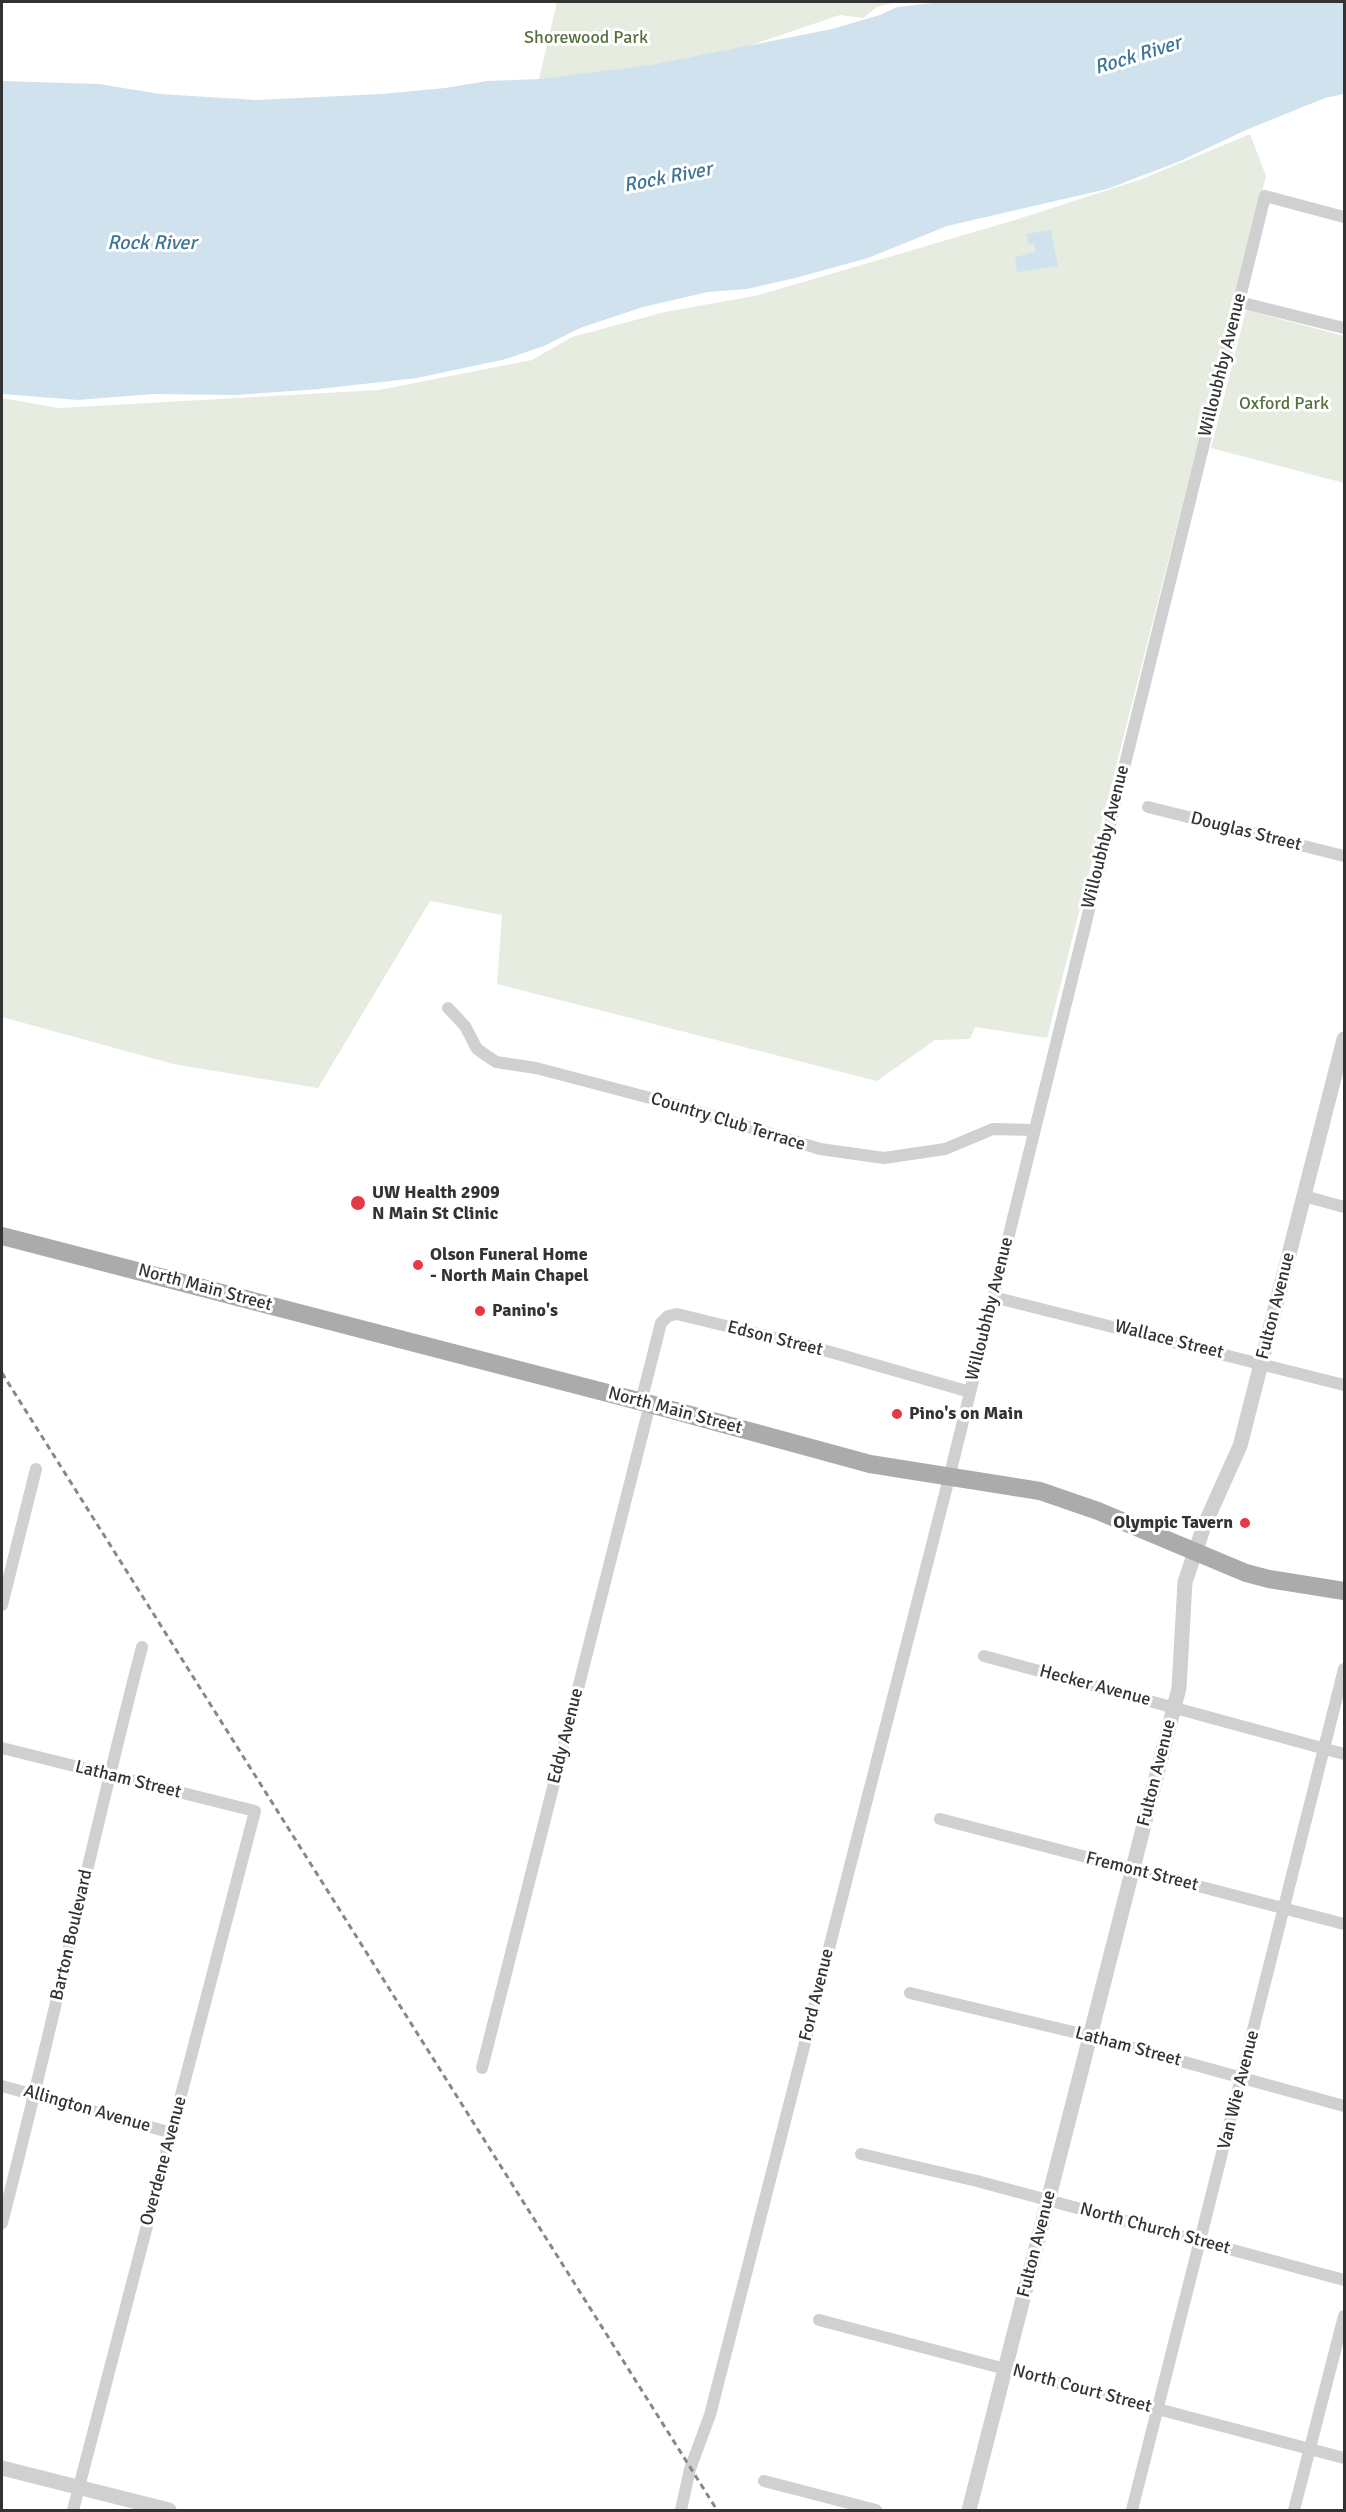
<!DOCTYPE html>
<style>
body{margin:0}
#map{position:relative;width:1346px;height:2512px;overflow:hidden;background:#fff;font-family:Signika,sans-serif}
canvas{display:block}
.frame{position:absolute;inset:0;border:3px solid #333;pointer-events:none}
</style>
<div id="map">
<canvas width="1346" height="2512"></canvas>
<div class="frame"></div>
</div>
<script>
const c = document.querySelector('canvas').getContext('2d');
c.lineJoin = 'round';
function fillPath(path, color) {
  c.fillStyle = color;
  c.fill(path, 'evenodd');
}
function strokePath(path, color, width, dash) {
  c.strokeStyle = color;
  c.lineWidth = width;
  c.lineCap = dash ? 'butt' : 'round';
  c.setLineDash(dash || []);
  c.stroke(path);
}
function drawText(font, color, halo, rows, align = 'center') {
  c.font = font + ' Signika,sans-serif';
  c.lineWidth = 6;
  c.setLineDash([]);
  c.textBaseline = 'middle';
  c.strokeStyle = halo;
  c.fillStyle = color;
  for (const [text, x, y, turn = 0] of rows) {
    c.save();
    c.translate(x, y);
    c.rotate((+turn || 0) * Math.PI / 180);
    c.textAlign = isNaN(turn) ? turn : align;
    if (halo) c.strokeText(text, 0, 0);
    c.fillText(text, 0, 0);
    c.restore();
  }
}
fillPath(new Path2D(`
 M557 2H897L877 7 863 18 840 15 692 65 539 79Z
 M1250 134 1266 176 1047 1038 975 1027 970 1039 935 1040 877 1081 497 984 502 915 430 901 318 1088 173 1064 2 1017V398L59 408 379 390 532 360 572 337 665 312 759 295 1015 220 1142 179Z
 M1246 310 1344 336V483L1211 448Z`), '#e6ecdf');
fillPath(new Path2D(`
 M942 2H1344V94L1325 98 1246 130 1178 162 1107 189 947 226 868 258 795 278 747 289 708 292 643 307 580 328 544 346 506 359 417 378 319 389 236 395 153 394 78 400 2 394V81L99 84 160 94 256 100 382 94 445 88 487 81 539 79 651 65 832 29 880 15 897 7Z
 M1051 230 1058 266 1017 272 1015 257 1036 252 1034 243 1028 244 1026 234Z`), '#cfe2ee');
strokePath(new Path2D(`
 M1239 302 1344 328
 M1148 807 1344 856
 M448 1008 465 1026 477 1049 496 1062 536 1068 677 1105 820 1149 884 1158 945 1149 993 1129 1033 1130
 M1304 1196 1344 1207
 M993 1297 1344 1385
 M641 1402 661 1323 668 1316 677 1314 820 1349 970 1392
 M2 1605 36 1469
 M984 1656 1344 1754
 M2 1748 255 1811 73 2510
 M940 1819 1344 1924
 M910 1993 1090 2036 1344 2106
 M482 2068 650 1404
 M2 2086 172 2133
 M861 2154 977 2181 1344 2280
 M2 2223C52 2031 92 1838 142 1647
 M819 2320 1344 2458
 M764 2481 876 2510
 M681 2510 690 2469 710 2415 949 1478 1265 196 1344 217
 M1132 2510 1344 1669
 M1294 2510 1344 2316`), '#d0d0d0', 12);
strokePath(new Path2D(`
 M2 2468 169 2510
 M969 2510 1179 1688 1185 1582 1204 1526 1240 1446 1344 1039`), '#d0d0d0', 15);
strokePath(new Path2D(`
 M2 1236 650 1404 870 1464 1040 1491 1098 1511 1246 1573 1269 1579 1344 1591`), '#ababab', 18);
strokePath(new Path2D(`
 M2 1373 717 2510`), '#888', 3, [6, 4.5]);
for (const [x, y, r, color] of [
 [358,1203,8,"#e63946"],
 [418,1265,6,"#e63946"],
 [480,1311,6,"#e63946"],
 [897,1414,6,"#e63946"],
 [1245,1523,6,"#e63946"]
]) {
  const dot = new Path2D();
  dot.arc(x, y, r, 0, 2 * Math.PI);
  c.fillStyle = color;
  c.fill(dot);
  strokePath(dot, '#fff', 2);
}
drawText('18px', '#56703f', '#fff', [
 ["Shorewood Park",586,38],
 ["Oxford Park",1284,404]
]);
drawText('18px', '#333', '#fff', [
 ["Willoubhby Avenue",1223,365,-76],
 ["Douglas Street",1246,832,14],
 ["Willoubhby Avenue",1106,837,-76],
 ["Country Club Terrace",728,1122,17],
 ["North Main Street",205,1288,15],
 ["Fulton Avenue",1276,1306,-76],
 ["Willoubhby Avenue",990,1309,-76],
 ["Edson Street",775,1339,14],
 ["Wallace Street",1169,1340,14],
 ["North Main Street",675,1411,15],
 ["Hecker Avenue",1095,1686,15],
 ["Eddy Avenue",566,1736,-76],
 ["Fulton Avenue",1157,1773,-76],
 ["Latham Street",128,1780,14],
 ["Fremont Street",1142,1872,14],
 ["Barton Boulevard",72,1935,-77],
 ["Ford Avenue",817,1995,-76],
 ["Latham Street",1128,2047,15],
 ["Van Wie Avenue",1239,2090,-76],
 ["Allington Avenue",87,2109,16],
 ["Overdene Avenue",164,2161,-75],
 ["North Church Street",1155,2229,15],
 ["Fulton Avenue",1037,2244,-76],
 ["North Court Street",1082,2389,15]
]);
drawText('bold 18px', '#333', '#fff', [
 ["UW Health 2909",372,1193],
 ["N Main St Clinic",372,1214],
 ["Olson Funeral Home",430,1255],
 ["- North Main Chapel",430,1276],
 ["Panino's",492,1311],
 ["Pino's on Main",909,1414],
 ["Olympic Tavern",1233,1523,"right"]
], 'left');
drawText('italic 20px', '#3f7597', '#fff', [
 ["Rock River",1138,56,-17],
 ["Rock River",668,178,-11],
 ["Rock River",152,244]
]);
</script>
